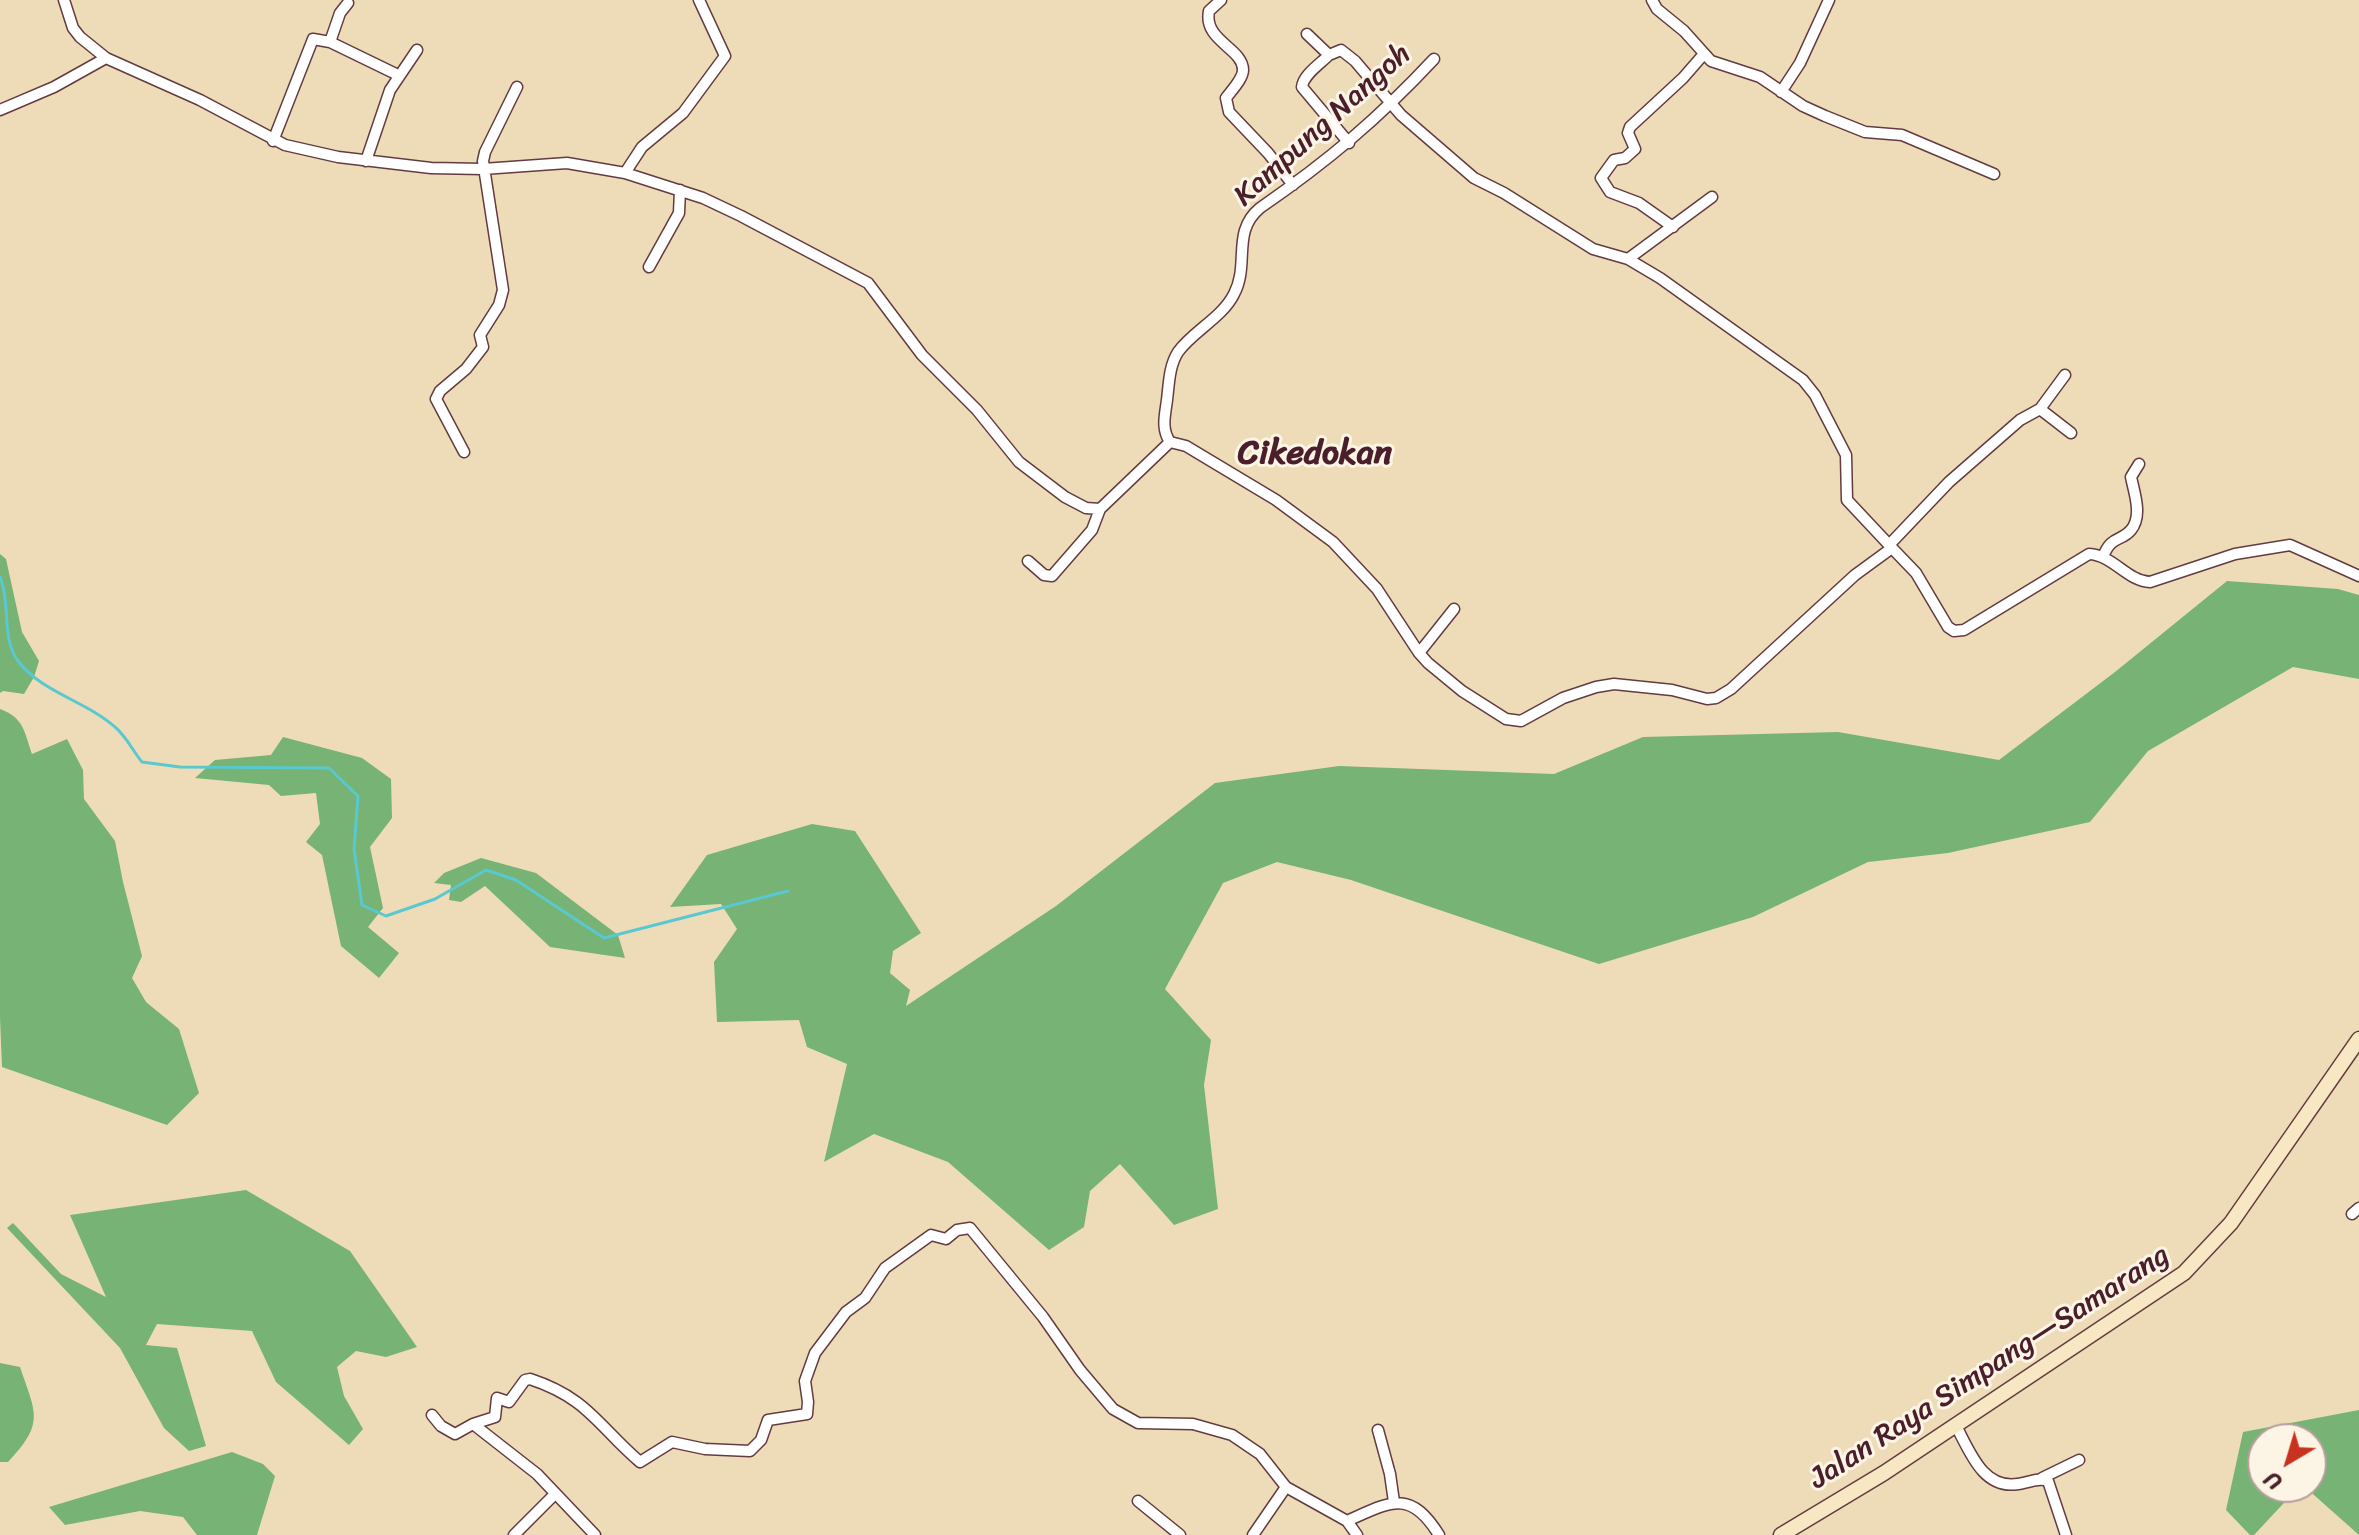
<!DOCTYPE html>
<meta charset="utf-8">
<style>
body{margin:0}
#map{position:relative;width:2359px;height:1535px;overflow:hidden;background:#eedcb9;font-family:Sriracha,sans-serif}
canvas{display:block}
.north{position:absolute;left:2247px;top:1423px;width:80px;height:80px;box-sizing:border-box;background:#fcf5e5;border:2px solid #b59f9b;border-radius:50%;rotate:218deg;font-size:22px;font-weight:700;line-height:32px;text-align:center;color:#4a1f2b}
.north::after{content:'';display:block;margin:auto;width:28px;height:36px;background:#c8321e;clip-path:polygon(50% 0,100% 100%,50% 72%,0 100%)}
</style>
<div id="map">
<canvas width="2359" height="1535"></canvas>
<div class="north">U</div>
</div>
<script>
const c = document.querySelector('canvas').getContext('2d');
c.lineJoin = 'round';
function fillPath(path, color) {
  c.fillStyle = color;
  c.fill(path, 'evenodd');
}
function strokePath(path, color, width, dash) {
  c.strokeStyle = color;
  c.lineWidth = width;
  c.lineCap = dash ? 'butt' : 'round';
  c.setLineDash(dash || []);
  c.stroke(path);
}
function drawText(font, color, halo, rows, align = 'center') {
  c.font = font + ' Sriracha,sans-serif';
  c.lineWidth = 6;
  c.setLineDash([]);
  c.textBaseline = 'middle';
  c.strokeStyle = halo;
  c.fillStyle = color;
  for (const [text, x, y, turn = 0] of rows) {
    c.save();
    c.translate(x, y);
    c.rotate((+turn || 0) * Math.PI / 180);
    c.textAlign = isNaN(turn) ? turn : align;
    if (halo) c.strokeText(text, 0, 0);
    c.fillText(text, 0, 0);
    c.restore();
  }
}
fillPath(new Path2D(`
 M0 554 6 559 22 632 39 661 34 677 24 694 3 691 0 693Z
 M2227 581 2338 589 2359 595V679L2293 667 2148 751 2090 822 1948 853 1868 862 1753 917 1599 964 1351 880 1277 862 1223 883 1165 989 1211 1040 1204 1085 1218 1209 1174 1225 1120 1164 1090 1191 1084 1227 1049 1250 948 1162 874 1134 824 1162 847 1064 807 1047 799 1020 717 1022 714 962 737 929 721 904 670 907 707 855 812 824 855 831 921 933 893 951 890 973 910 990 906 1006 1056 906 1215 783 1339 766 1554 774 1643 737 1838 732 1999 760 2115 672Z
 M0 709C24 718 24 731 32 754L67 739 83 770 84 799 115 841 123 882 142 956 132 978 146 1002 179 1029 199 1093 167 1125 2 1067 0 1018Z
 M283 737 362 758 391 779 392 818 370 847 383 908 368 927 399 953 379 978 341 946 322 855 306 842 320 824 316 793 281 796 269 785 195 778 215 760 271 755Z
 M481 858 536 873 618 935 625 958 550 947 485 886 461 902 449 900 451 885 434 883 444 873Z
 M246 1190 350 1251 417 1347 386 1357 356 1351 337 1367 344 1396 363 1429 349 1445 276 1382 252 1331 157 1324 146 1345 177 1348 206 1446 189 1451 164 1428 120 1348 7 1228 13 1223 61 1274 106 1297 70 1215Z
 M0 1363 20 1367C36 1414 45 1423 8 1462H0Z
 M2359 1410V1535L2305 1487H2311V1439H2263V1487H2304L2295 1491 2254 1535H2250L2226 1510 2243 1432Z
 M232 1452 263 1464 275 1476 257 1535H197L183 1517 140 1511 65 1525 49 1507Z`), '#76b374');
strokePath(new Path2D(`
 M0 577C11 603 1 638 18 661 41 692 86 701 115 727 126 736 133 751 142 762L180 767 329 768 358 796 354 849 362 905 386 916 435 899 486 870 516 880 604 938 788 891`), '#5ac8cf', 3);
const street = new Path2D(`
 M64 0 73 28 80 37 106 58 200 100 285 145 338 157 431 168 483 169 567 163 625 173 703 198 741 216 868 283 922 355 977 410 1019 462 1065 497 1086 508 1100 509 1170 442 1186 446 1276 500 1333 542 1377 589 1419 653 1428 663 1462 691 1506 719 1521 721 1563 698 1596 687 1614 684 1672 690 1707 699 1716 698 1731 689 1855 575 1892 548 1916 573 1948 627 1954 631 1964 630 2089 554C2113 555 2127 581 2150 582L2235 554 2290 545 2359 576
 M1221 0 1209 11C1203 41 1243 48 1243 70 1243 79 1231 91 1226 98L1229 112 1268 153 1293 185
 M1652 0 1657 9 1684 31 1711 61 1760 77 1803 106 1825 116 1865 132 1902 135 1994 174
 M1307 34 1329 55 1341 50 1355 61 1401 115 1474 178 1504 193 1593 249 1628 259 1660 278 1803 380 1815 395 1846 455 1847 500 1892 548
 M330 42 340 13 348 3
 M1329 55C1320 64 1303 75 1302 87L1349 143
 M1781 92 1800 63 1829 0
 M0 110 54 87 106 58
 M273 141 313 39 330 42 398 75
 M366 161 390 90 417 50
 M625 173 642 147 683 113 725 56 699 0
 M1673 227 1639 203 1610 192 1601 178 1614 160 1625 158 1635 149 1628 133 1630 127 1683 78 1703 55
 M1628 259 1712 197
 M649 267 679 213 680 190
 M2040 409 2065 375
 M1170 442C1161 429 1165 415 1167 400 1169 384 1169 366 1178 352 1193 331 1222 318 1234 294 1250 264 1231 232 1260 208 1328 161 1378 119 1434 59
 M464 452 436 399 440 391 466 369 483 347 480 335 499 305 503 290 483 161 485 152 517 87
 M1889 545 1949 482 2020 420 2040 409 2071 433
 M2103 557C2111 535 2121 542 2131 530 2143 516 2134 492 2131 477L2139 464
 M1028 561 1044 575 1052 576 1092 530 1100 509
 M1419 653 1454 609
 M2352 1214 2359 1208
 M432 1415 441 1426 455 1434 473 1424 537 1474 595 1535
 M473 1424 495 1417 497 1398 509 1402 525 1380 530 1379C588 1398 598 1426 640 1462L672 1442 705 1449 750 1451 761 1440 768 1420 807 1414 808 1402 805 1381 815 1353 846 1312 865 1298 885 1268 931 1235 946 1239 957 1230 970 1228 1043 1317 1080 1370 1113 1409 1138 1423 1193 1424 1232 1435 1260 1454 1286 1487 1347 1521C1390 1502 1410 1488 1439 1535
 M1955 1424C1969 1449 1982 1490 2018 1484 2028 1483 2038 1477 2048 1481L2066 1535
 M1378 1430 1390 1474 1394 1502
 M2042 1478 2079 1460
 M1138 1501 1180 1535
 M1347 1521 1357 1535
 M514 1535 555 1494
 M1253 1535 1286 1487`);
const secondary = new Path2D(`
 M1781 1535 1884 1473 2184 1273 2231 1223 2359 1039`);
strokePath(street, '#633b40', 13);
strokePath(secondary, '#633b40', 17);
strokePath(street, '#fff', 10);
strokePath(secondary, '#f8e7c3', 14);
drawText('30px', '#4a1f2b', '#fcf5e5', [
 ["Kampung Nangoh",1323,126,-42],
 ["Jalan Raya Simpang—Samarang",1990,1368,-33]
]);
drawText('bold 34px', '#4a1f2b', '#fcf5e5', [
 ["Cikedokan",1315,454]
]);
</script>
